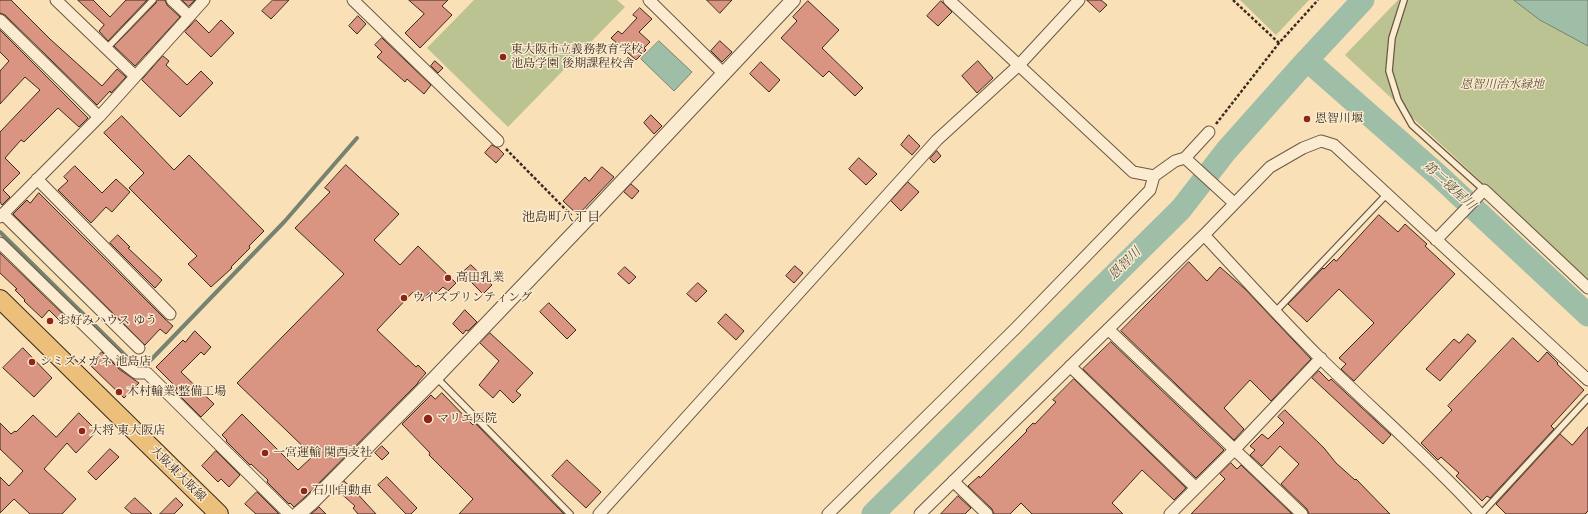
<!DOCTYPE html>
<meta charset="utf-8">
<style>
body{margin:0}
canvas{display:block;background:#f9e0b6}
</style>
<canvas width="1588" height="514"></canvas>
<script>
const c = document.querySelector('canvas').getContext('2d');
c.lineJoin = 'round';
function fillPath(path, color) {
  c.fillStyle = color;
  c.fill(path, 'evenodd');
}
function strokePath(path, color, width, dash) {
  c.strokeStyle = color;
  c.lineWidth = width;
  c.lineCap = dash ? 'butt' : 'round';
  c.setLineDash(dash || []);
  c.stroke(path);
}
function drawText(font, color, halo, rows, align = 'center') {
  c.font = font + ' "Old Standard TT","Noto Serif JP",serif';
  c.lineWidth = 3;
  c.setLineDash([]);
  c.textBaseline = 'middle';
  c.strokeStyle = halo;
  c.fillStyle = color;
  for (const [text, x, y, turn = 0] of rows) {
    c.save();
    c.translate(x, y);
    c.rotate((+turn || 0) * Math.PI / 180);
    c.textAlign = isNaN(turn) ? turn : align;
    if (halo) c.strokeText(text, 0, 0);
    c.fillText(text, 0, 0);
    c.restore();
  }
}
fillPath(new Path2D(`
 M474 0H617L625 7 508 127 427 48Z
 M1240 0H1309L1276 35Z
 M1398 0H1588V281L1345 55Z`), '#bac391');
const water = new Path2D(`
 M1514 0H1588V46L1540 20Z
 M659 41 692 72 674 91 641 59Z`);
fillPath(water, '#9fbea8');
strokePath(water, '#778371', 1);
strokePath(new Path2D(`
 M0 232 137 367 145 366 285 221 357 138`), '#778371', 4);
strokePath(new Path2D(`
 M1307 60 1439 176 1588 315
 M873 514 1181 209 1226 151 1307 60 1363 0`), '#9fbea8', 23);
const building = new Path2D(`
 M0 0H11L50 39 102 86 117 69 126 77 111 93 110 91 97 105 5 15 0 13Z
 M78 0H93L110 17 126 0H147L108 41 99 31 104 25Z
 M157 0H165L167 5 180 17 135 66 114 46 156 3Z
 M182 0H195L189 6Z
 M273 0H289L271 19 262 11Z
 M409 0H448L442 6 452 15 420 48 405 33 424 14Z
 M707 0H732L720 13Z
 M1087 0H1101L1107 5 1100 12Z
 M808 1 839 30 822 48 863 88 855 96 829 71 823 77 781 38 797 21 793 17Z
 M941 1 952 12 938 26 927 16Z
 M640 8 652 19 639 32 650 42 644 48 646 50 636 60 611 38 618 31 622 34 637 18 633 15Z
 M358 16 366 24 357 34 349 26Z
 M196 20 209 33 221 20 234 33 211 57 185 32Z
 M0 30 88 118 79 127 58 108 24 142 21 140 5 158 20 173 3 190 10 197 2 205 0 202V132L40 90 25 77 0 104V71L9 61 0 52Z
 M382 38 431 85 424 94 407 79 405 82 377 57 382 52 375 45Z
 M720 41 732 52 722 62 711 51Z
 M163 56 169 61 166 65 187 85 201 71 213 83 180 117 142 80Z
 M435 61 443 68 438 73 431 66Z
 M978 61 993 78 977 93 962 76Z
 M761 62 780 80 769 92 750 74Z
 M651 115 662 126 654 134 644 123Z
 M122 116 174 170 189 155 264 231 249 246 250 248 231 267 232 268 211 287 188 264 197 256 129 188 144 173 104 133Z
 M909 135 920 146 912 155 901 145Z
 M492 145 498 148 504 154 496 163 485 153Z
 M937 151 941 156 934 163 930 159Z
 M859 158 877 174 866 185 849 169Z
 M346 165 399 214 374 240 400 265 418 246 456 283 448 291 443 287 436 294 432 290 422 301 413 292 377 330 416 367 418 365 426 373 418 382V383L305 497 294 507 290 503 289 504 267 482 268 480 251 464 250 465 226 441 227 440 222 435 242 414 298 470 313 456 237 383 344 274 295 228 330 192 325 188Z
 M75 166 102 193 116 179 130 192 112 212 106 207 91 223 58 190 68 181 64 177Z
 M602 167 614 177 578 215 563 201 585 177 589 181Z
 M908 182 919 192 901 211 891 201Z
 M631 184 639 191 632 199 624 192Z
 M39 193 165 319 173 326 166 334 160 329 145 345 13 214 27 200 30 203Z
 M1379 215 1398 232 1405 224 1427 244 1425 246 1455 274 1354 381 1341 369 1346 364 1339 358 1374 323 1339 289 1307 322 1288 304 1323 268 1324 269 1334 259 1336 261Z
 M118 235 130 247 128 248 162 280 155 288 110 243Z
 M0 253 69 320 64 325 49 310 42 318 24 301 25 300 15 290 17 289 0 273Z
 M1189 262 1207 281 1220 267 1245 289 1311 359 1271 401 1250 380 1224 408 1244 429 1234 440 1121 331Z
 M471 265 492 285 483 294 462 273Z
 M795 266 803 273 794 283 786 276Z
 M625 267 636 277 629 284 618 274Z
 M698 283 707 291 696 302 687 294Z
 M549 303 576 330 567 339 540 312Z
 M465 310 477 322 468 331 466 330 463 334 453 324Z
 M726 314 744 331 736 340 718 323Z
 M195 331 211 347 204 355 201 352 181 372 214 404 201 417 175 391 177 388 156 367 183 340 185 342Z
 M490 333 533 373 516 391 521 395 513 403 500 390 493 398 479 385 499 361 480 343Z
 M1468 334 1476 341 1440 381 1426 369 1454 339 1459 343Z
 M1513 338 1538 362 1547 352 1558 363 1557 364 1584 390 1551 426 1554 429 1490 498 1487 496 1482 501 1456 476 1459 473 1441 457 1438 460 1421 443 1452 410 1448 406Z
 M1111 342 1224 450 1196 478 1083 369Z
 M23 348 52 378 34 397 3 368Z
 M102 352 119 369 139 383 124 398 90 365Z
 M1319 371 1329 381 1331 379 1391 435 1383 444 1312 378Z
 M1074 379 1186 488 1174 500 1142 470 1112 503 1123 514H1032L1021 503 1010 514H994L992 509 968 486 979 476 980 478 1027 431 1026 430 1033 423 1035 424 1056 402 1053 400Z
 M442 393 473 425 475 423 564 514H459L473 499 429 455 430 453 402 424 431 395 435 399Z
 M1285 410 1324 448 1336 463 1355 480 1356 479 1390 514H1309L1307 509 1281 484 1299 464 1280 446 1262 466 1250 455 1255 450 1250 446 1262 434 1268 439 1284 423 1278 417Z
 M79 413 97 431 76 453 67 443 44 469 76 499 62 514H30L14 499 0 513V477L9 486 23 471 0 449V423L11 434 15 431 16 432 33 415 56 437Z
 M1588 427V511L1585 514H1506L1496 504 1560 434 1572 445Z
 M382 446 389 453 382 460 375 453Z
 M110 449 119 457 96 480 88 472Z
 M216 451 240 475 229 487 221 479 218 482 202 466Z
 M567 460 601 492 586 508 552 476Z
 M1231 463 1237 469 1241 465 1292 514H1191L1225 479 1220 474Z
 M387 477 417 508 411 514H406L378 485Z
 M344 481 353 489 376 514H358L353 508 355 506 336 489Z
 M257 492 279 514H256L245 504Z
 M958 496 971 508 965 514H941Z
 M135 498 152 514H132L125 508Z
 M176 498 183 505 174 514H160Z
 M319 507 326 514H311L317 509Z`);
fillPath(building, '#da9482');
strokePath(building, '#3b2b1e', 1);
const service = new Path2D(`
 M1404 0 1392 38 1389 71 1398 100 1412 125 1484 190
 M106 49 153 0
 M1275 312 1387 194
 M436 377 570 514
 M1481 514 1588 398`);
const minor = new Path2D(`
 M56 0 135 76
 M172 0 189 16
 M353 0 498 141
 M649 0 723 73
 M949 0 1133 172 1154 176
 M0 20 99 117
 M1185 158 1234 203
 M37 179 170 314
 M3 214 139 348
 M0 217 99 117 204 0
 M1204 235C1242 276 1280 318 1320 358 1373 410 1430 459 1480 514
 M1436 240 1484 190 1588 288
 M0 243 123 363 136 373H147L289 514
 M1108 329 1302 514
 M1070 366 1196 488
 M953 481 987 514
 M599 514 937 140 1019 65 1079 0
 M828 514 1016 328 1150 190 1154 176 1175 161 1185 158 1209 132
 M920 514 1204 235 1270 167 1303 148 1321 141 1334 145 1588 380
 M1170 514 1234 450 1321 358`);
const tertiary = new Path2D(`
 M298 514 311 503 436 377 589 217 793 0`);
const primary = new Path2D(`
 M0 299 219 514`);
strokePath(service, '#6a5844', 8);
strokePath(minor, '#6a5844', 13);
strokePath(tertiary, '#6a5844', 16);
strokePath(primary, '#3b2b1e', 20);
strokePath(new Path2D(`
 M1233 0 1279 43
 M1216 124 1279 43 1318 0
 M506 149 572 216`), '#3b2b1e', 2.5, [3, 2]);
strokePath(service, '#fbebd0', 5.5);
strokePath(minor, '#fbebd0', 11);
strokePath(tertiary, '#fbebd0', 14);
strokePath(primary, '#ecc07b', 18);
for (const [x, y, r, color] of [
 [503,57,4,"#8f2418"],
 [1307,119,4,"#8f2418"],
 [448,278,4,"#8f2418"],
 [404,298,4,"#8f2418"],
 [50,321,4,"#8f2418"],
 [32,362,4,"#8f2418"],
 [119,392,4,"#8f2418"],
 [428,419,5,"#8f2418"],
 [82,431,4,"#8f2418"],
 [265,453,4,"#8f2418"],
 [304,491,4,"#8f2418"]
]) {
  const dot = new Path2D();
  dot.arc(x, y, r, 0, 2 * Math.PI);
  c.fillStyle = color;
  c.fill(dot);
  strokePath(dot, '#fbebd0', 1.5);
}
drawText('12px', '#3b2b1e', '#fbebd0', [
 ["東大阪市立義務教育学校",511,50],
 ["池島学園 後期課程校舎",511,64],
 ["恩智川堰",1315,119],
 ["高田乳業",456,278],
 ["ウイズプリンティング",412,298],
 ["お好みハウス ゆう",58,321],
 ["シミズメガネ 池島店",40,362],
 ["木村輪業 整備工場",127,392],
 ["マリエ医院",437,419],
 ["大将 東大阪店",90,431],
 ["一宮運輸 関西支社",273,453],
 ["石川自動車",312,491]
], 'left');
drawText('italic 12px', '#5b513b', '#fbebd0', [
 ["恩智川治水緑地",1502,85]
]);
drawText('12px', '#3b2b1e', '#fbebd0', [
 ["大阪東大阪線",178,474,45]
]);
drawText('italic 13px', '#545040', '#fbebd0', [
 ["第二寝屋川",1449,186,42],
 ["恩智川",1125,264,-45]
]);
drawText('13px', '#3b2b1e', '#fbebd0', [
 ["池島町八丁目",561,218]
]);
</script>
